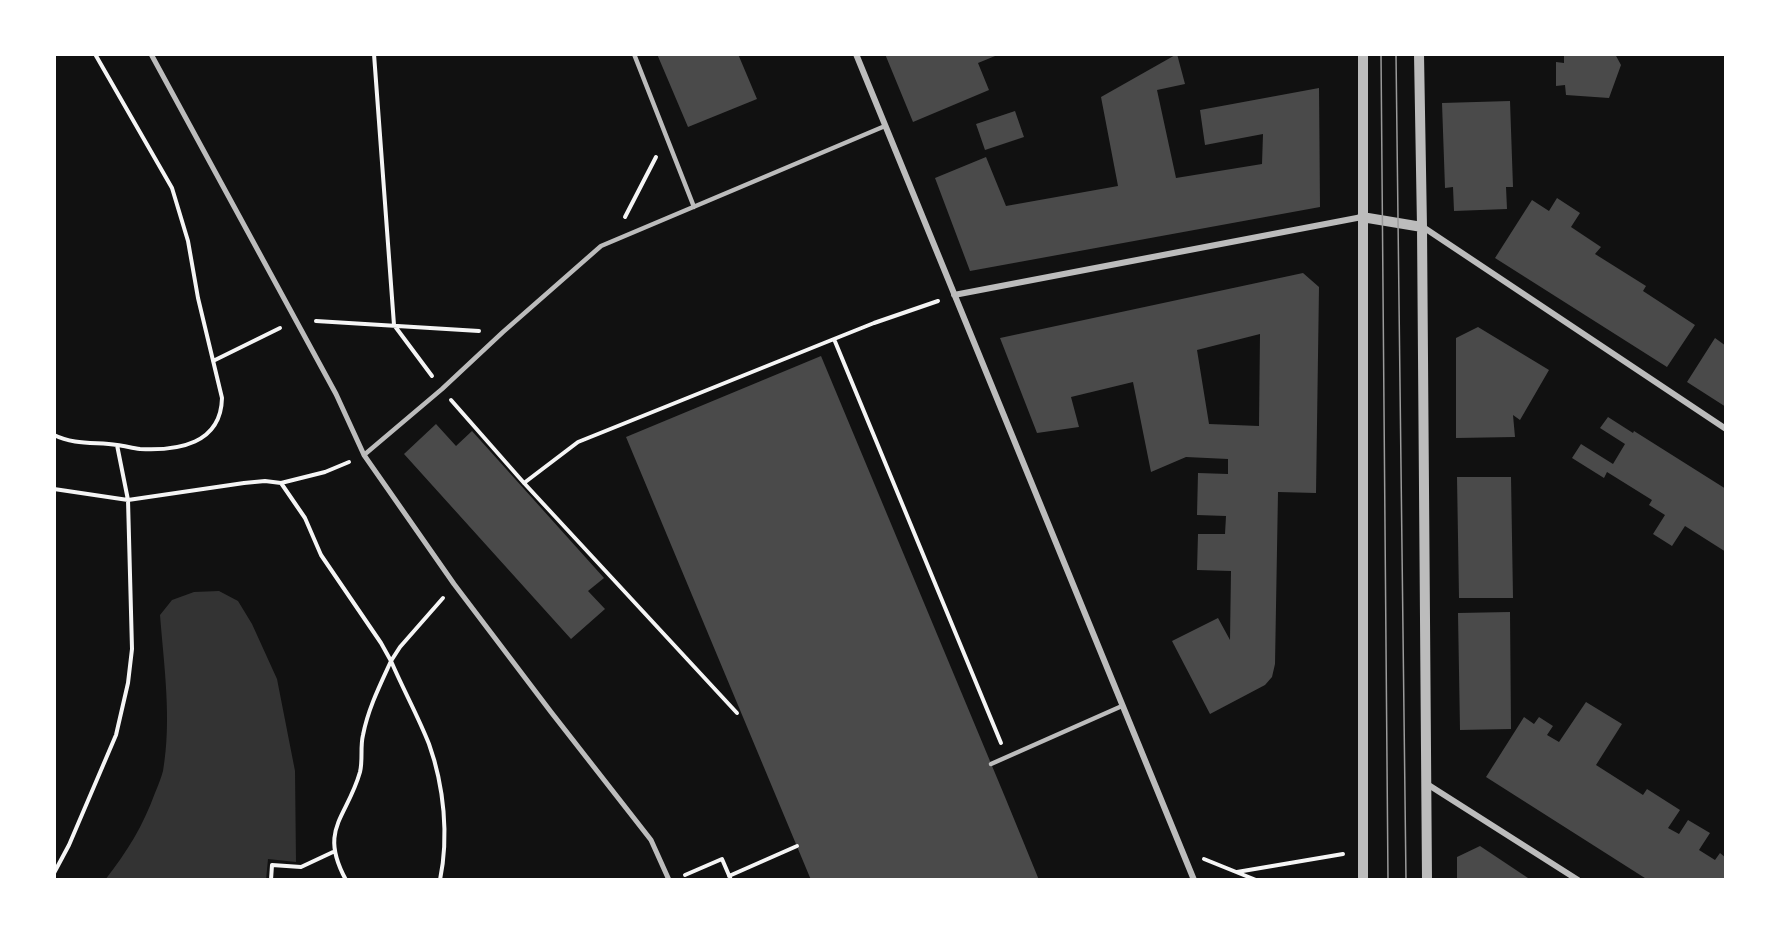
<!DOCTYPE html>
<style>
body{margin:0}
#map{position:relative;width:1780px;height:934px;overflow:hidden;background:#111;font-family:Helvetica,sans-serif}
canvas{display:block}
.frame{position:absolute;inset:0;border:56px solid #fff;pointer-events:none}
</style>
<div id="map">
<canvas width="1780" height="934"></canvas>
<div class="frame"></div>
</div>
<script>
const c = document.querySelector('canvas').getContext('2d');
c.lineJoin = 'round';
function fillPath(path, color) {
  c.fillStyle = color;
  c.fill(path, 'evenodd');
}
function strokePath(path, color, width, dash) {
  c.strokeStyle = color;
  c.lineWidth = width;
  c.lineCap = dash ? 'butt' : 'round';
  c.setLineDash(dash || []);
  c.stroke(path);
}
fillPath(new Path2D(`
 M219 591 238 601 252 624 277 679 295 771 296 862 268 859 266 880H105C127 852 143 826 155 793 158 786 161 778 163 771 172 720 164 666 160 615L172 600 194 592Z`), '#333');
fillPath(new Path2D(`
 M657 54H738L757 99 688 127Z
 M885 54H1000L978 63 989 90 913 122Z
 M1177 54 1185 84 1157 90 1176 178 1262 164 1263 134 1205 145 1200 110 1319 88 1320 207 970 271 935 178 986 157 1006 206 1118 186 1101 97Z
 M1564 54H1615L1621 65 1609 98 1566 95 1565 85 1556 86V62L1564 63Z
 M1510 101 1513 187H1506L1507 209 1454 211 1453 187 1445 188 1442 103Z
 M1015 111 1024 137 985 150 976 124Z
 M1557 198 1580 213 1571 227 1601 247 1595 254 1646 286 1643 291 1695 325 1667 367 1495 258 1532 200 1549 211Z
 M1303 273 1319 287 1316 493 1278 492 1275 664 1272 677 1265 685 1210 714 1172 641 1218 618 1230 640 1231 571 1197 570 1198 534H1225L1226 516 1197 515 1198 473 1228 474V459L1186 457 1151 472 1133 382 1071 397 1079 427 1037 433 1000 338ZM1260 334 1259 426 1209 424 1197 350Z
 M1478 327 1549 370 1520 420 1513 415 1515 437 1456 438V338Z
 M1715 338 1726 346V407L1687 382Z
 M821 356 1005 797 1039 880H811L626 437Z
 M1608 417 1633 433 1634 431 1726 489V552L1685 526 1672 546 1653 534 1665 515 1649 505 1652 500 1607 472 1604 478 1572 458 1581 444 1613 464 1625 444 1600 428Z
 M436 424 456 446 472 431 604 578 588 591 605 609 571 639 404 454Z
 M1457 477H1511L1513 598H1459Z
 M1510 612 1511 729 1460 730 1458 613Z
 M1586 702 1622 724 1596 765 1643 795 1647 789 1680 810 1668 828 1679 834 1688 820 1710 833 1699 850 1715 860 1720 853 1726 858V876L1724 880H1648L1486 777 1524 717 1534 724 1539 717 1553 726 1547 735 1559 742Z
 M1480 846 1531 880H1457V857Z`), '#4a4a4a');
strokePath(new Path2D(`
 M374 54 394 325 432 376
 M625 217 656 157
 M938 301 874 323 834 339 1001 743
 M316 321 479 331
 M213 361 280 328
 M451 400 524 483 737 713
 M54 435C74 445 96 442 117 445 125 446 132 448 140 449 178 451 221 444 222 398L198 298 188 241 172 188 95 54
 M281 483 325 472 349 462
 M524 483 578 442 834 339
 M54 489 128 500 244 483 265 481 281 483 305 518 321 555 381 643 391 661C380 685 368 709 363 735 360 747 363 760 360 772 347 818 318 829 346 880
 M1204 859 1256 880
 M1237 872 1343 854
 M54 873 69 845 116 735 128 683 132 649 128 500 117 445
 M685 875 722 859 731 880
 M729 876 797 846
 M271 880 272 865 301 867 333 852
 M440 880C449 836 444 786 429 744 418 716 403 689 391 661L400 647 443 598`), '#f5f5f5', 4);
strokePath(new Path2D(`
 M634 54 694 207
 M364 455 442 389 503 332 601 246 885 126
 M991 764 1122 706`), '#bcbcbc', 4.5);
strokePath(new Path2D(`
 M151 54 336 394 364 455 454 584 551 712 651 840 669 880`), '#bcbcbc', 5);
strokePath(new Path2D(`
 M856 54 1194 880
 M1423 227 1726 429
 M954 295 1362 217
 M1427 784 1578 880`), '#bcbcbc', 6);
strokePath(new Path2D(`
 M1363 54V880
 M1419 54 1422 227 1427 880
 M1362 217 1422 227`), '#bcbcbc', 10);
strokePath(new Path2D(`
 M1381 54 1388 880
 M1396 54 1406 880`), '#9a9a9a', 1.5);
</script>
